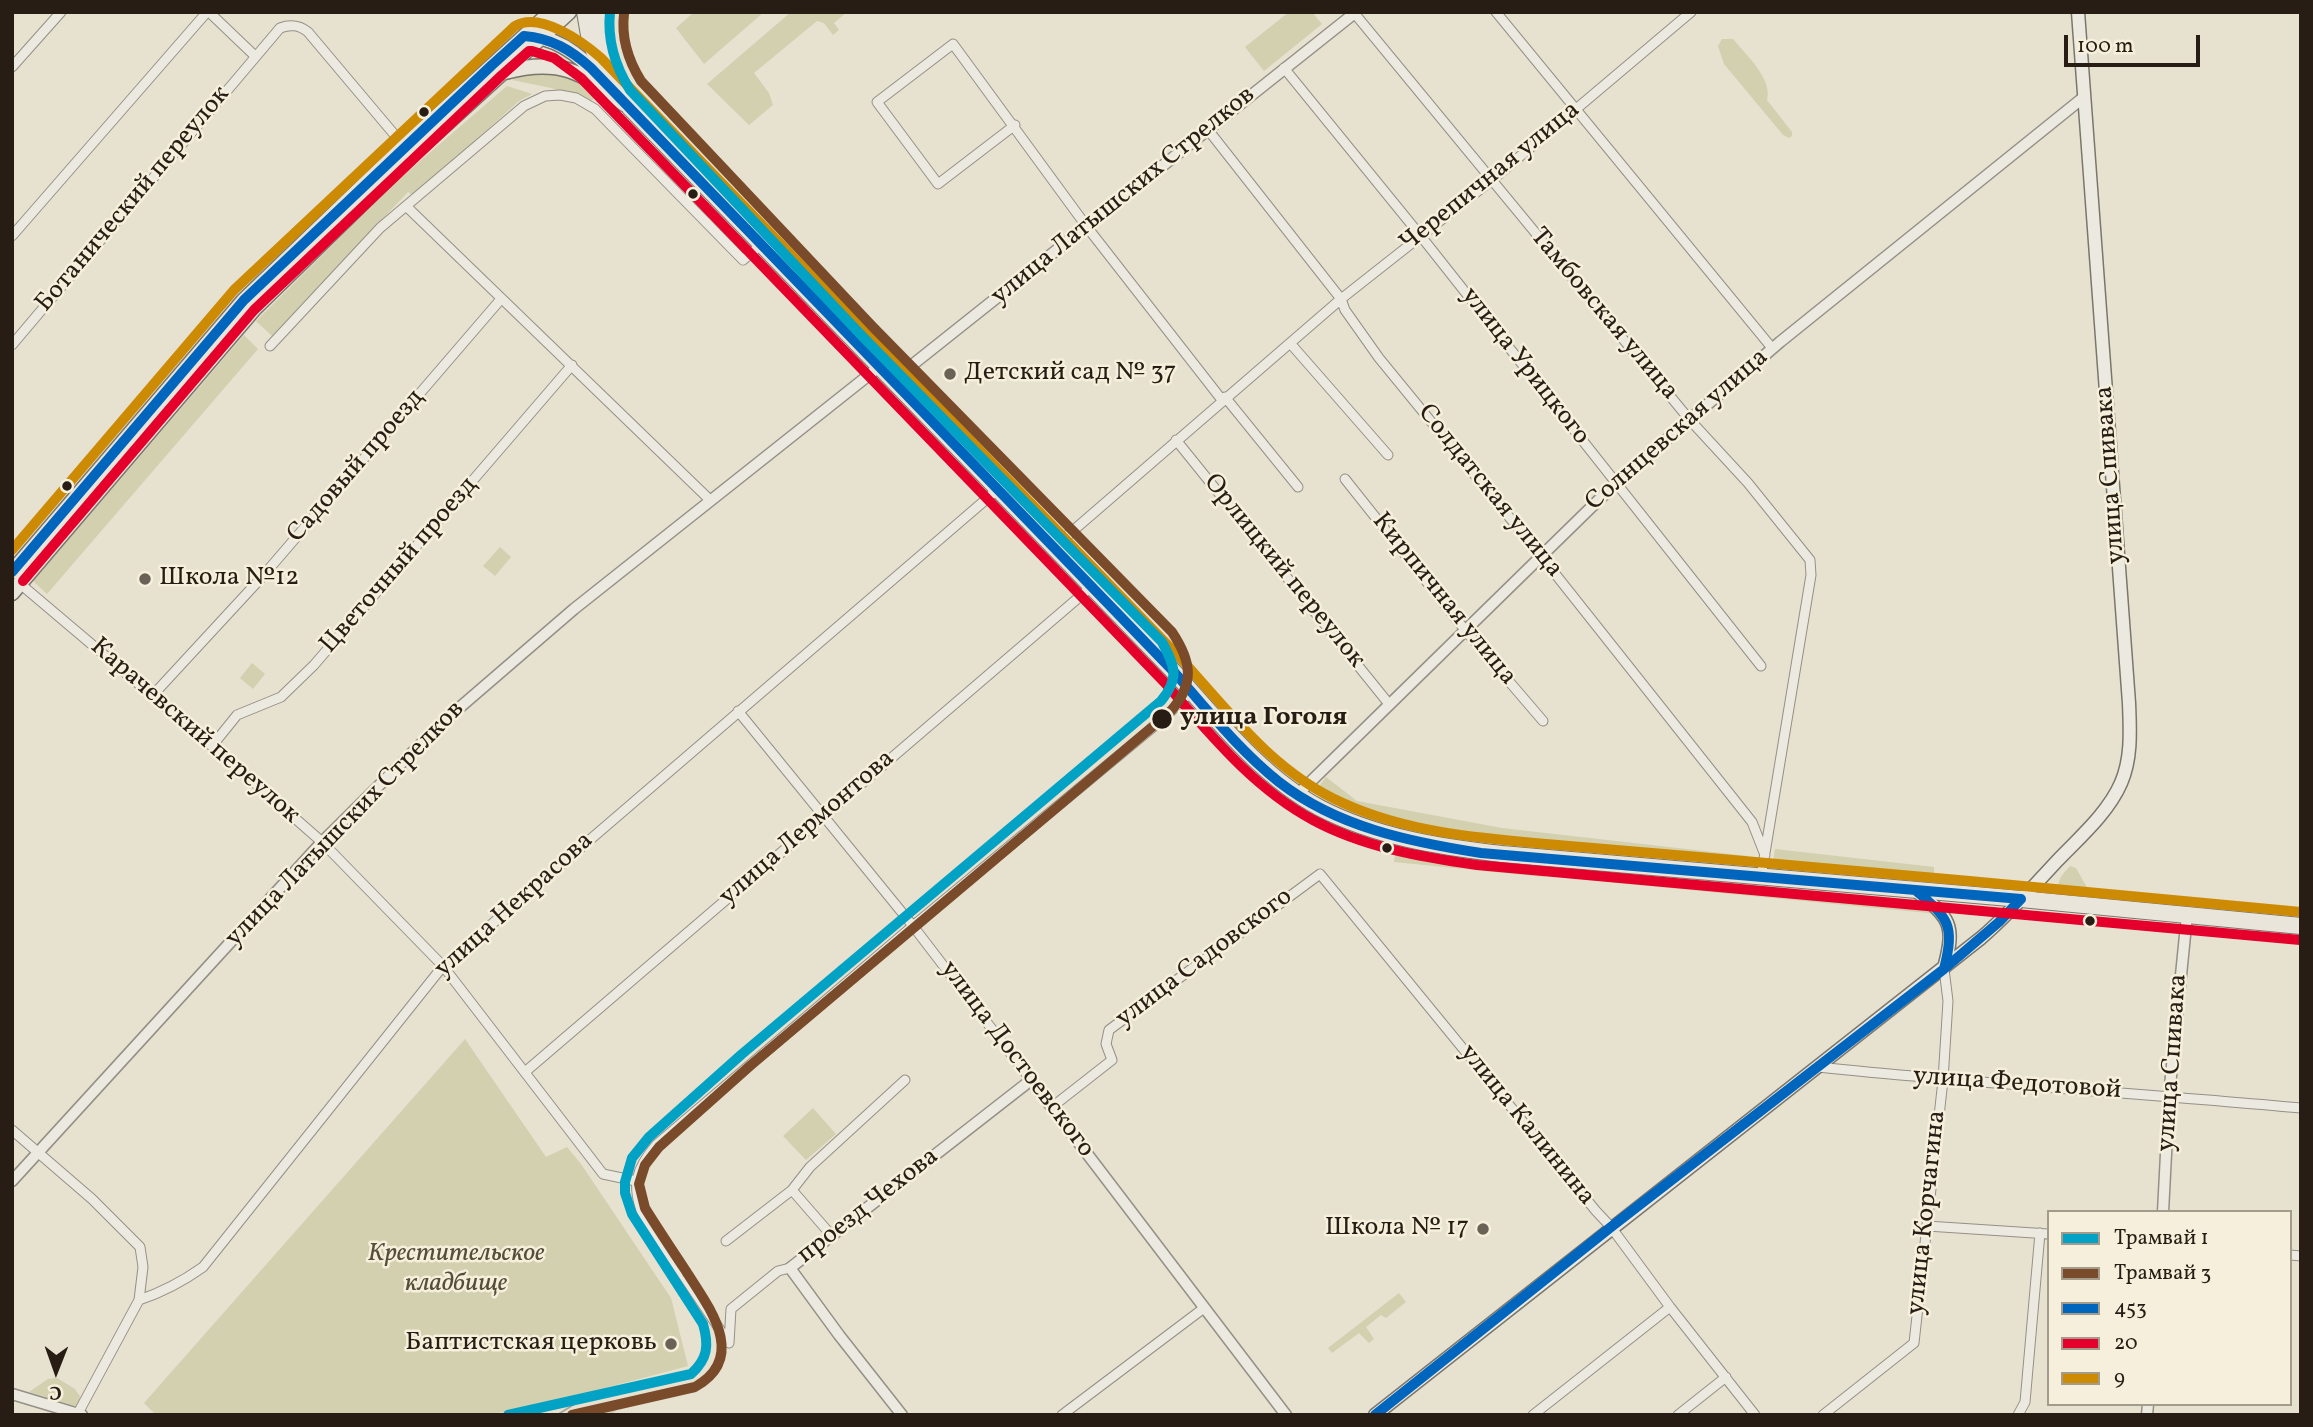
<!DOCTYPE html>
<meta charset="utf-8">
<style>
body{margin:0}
#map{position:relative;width:2313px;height:1427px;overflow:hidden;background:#e7e1d0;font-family:Vollkorn,serif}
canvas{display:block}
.frame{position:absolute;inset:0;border:14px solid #271d15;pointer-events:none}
.legend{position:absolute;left:2047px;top:1210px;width:245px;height:196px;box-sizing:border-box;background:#f5efdb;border:2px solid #a39b8c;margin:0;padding:9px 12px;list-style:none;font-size:21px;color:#271d15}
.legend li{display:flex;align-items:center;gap:14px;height:35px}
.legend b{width:35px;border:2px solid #a39b8c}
.north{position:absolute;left:21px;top:1336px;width:70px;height:70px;-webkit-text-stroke:5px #f5efdb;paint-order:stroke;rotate:181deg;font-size:19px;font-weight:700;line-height:28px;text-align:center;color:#271d15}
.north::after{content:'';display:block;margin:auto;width:24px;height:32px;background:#271d15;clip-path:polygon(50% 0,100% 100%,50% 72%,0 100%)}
.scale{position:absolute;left:2064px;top:35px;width:136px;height:32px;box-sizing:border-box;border:4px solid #271d15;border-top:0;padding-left:9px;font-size:21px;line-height:24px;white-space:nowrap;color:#271d15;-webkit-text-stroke:5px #f5efdb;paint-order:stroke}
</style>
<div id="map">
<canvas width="2313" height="1427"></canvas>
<div class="frame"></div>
<ul class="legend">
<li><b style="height:9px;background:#02a2c5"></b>Трамвай 1</li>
<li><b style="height:9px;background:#7a4b2a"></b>Трамвай 3</li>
<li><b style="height:9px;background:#0065bd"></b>453</li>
<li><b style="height:9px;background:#e4002b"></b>20</li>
<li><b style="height:9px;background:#cd8b04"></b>9</li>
</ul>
<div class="north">С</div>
<div class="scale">100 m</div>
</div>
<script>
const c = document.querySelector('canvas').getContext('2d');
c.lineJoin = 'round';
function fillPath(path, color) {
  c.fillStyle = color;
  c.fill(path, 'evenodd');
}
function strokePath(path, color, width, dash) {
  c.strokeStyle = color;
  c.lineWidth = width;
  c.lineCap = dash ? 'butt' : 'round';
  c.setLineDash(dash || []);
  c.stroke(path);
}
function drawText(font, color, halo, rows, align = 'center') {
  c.font = font + ' Vollkorn,serif';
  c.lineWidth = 5;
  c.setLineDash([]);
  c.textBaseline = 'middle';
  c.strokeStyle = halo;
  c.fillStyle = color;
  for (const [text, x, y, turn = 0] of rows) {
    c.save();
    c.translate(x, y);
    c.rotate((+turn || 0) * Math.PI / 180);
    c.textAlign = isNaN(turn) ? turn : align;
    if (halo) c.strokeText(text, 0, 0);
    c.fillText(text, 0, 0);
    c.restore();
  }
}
fillPath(new Path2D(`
 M694 12H764L704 64 676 28Z
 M791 12H847L834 23 839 30 833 35 824 23 817 21 754 73 769 93 773 105 749 125 707 84Z
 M1289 12H1312L1322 24 1264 71 1245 47Z
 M1722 39H1733C1746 55 1773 79 1767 100L1792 132V136L1789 138 1783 135 1724 64 1718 46Z
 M527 73C552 74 580 75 599 94L591 101 551 88 512 80Z
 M507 86 532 94 519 101 414 196 408 192 272 336 256 321 397 181Z
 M244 335 258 349 47 594 33 581Z
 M500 547 511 557 495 576 483 566Z
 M252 663 265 674 253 689 240 678Z
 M1326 777 1357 801 1502 828 1748 856 1747 867 1501 843 1350 812 1317 789Z
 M1396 847 1542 868 1545 877 1394 862Z
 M1775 849 1934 867V879L1773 862Z
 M1565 866 1920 904 1938 914 1566 878Z
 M2070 866 2076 868 2089 891 2168 900 2174 906 2063 895C2053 884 2062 875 2070 866Z
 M465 1039 546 1157 567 1147 581 1164 671 1298 688 1366 575 1396 489 1415H156L144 1403Z
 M813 1108 836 1134 806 1160 783 1136Z
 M1399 1293 1406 1302 1386 1318 1381 1315 1366 1327 1374 1339 1369 1343 1359 1333 1332 1353 1328 1348Z
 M57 1378 75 1389 81 1398 76 1406 29 1392 48 1379Z
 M634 1398 610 1415H575L577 1413Z`), '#d2d0ae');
const minor = new Path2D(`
 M209 12 255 56
 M1496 12 1772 348
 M1355 14 1689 419 1748 483 1810 560 1811 575 1761 877
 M12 67 61 12
 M1284 68 1420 235 1761 666
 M1015 125 938 184 877 102 953 44 1087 227 1222 400
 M1209 131 1341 299 1345 310 1379 358 1541 556 1752 822 1765 855
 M406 206 710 500
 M12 236 207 12
 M1290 343 1388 455
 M12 345 280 28C291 24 299 25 308 32L404 146
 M270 346 380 228 524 106 545 96 560 95 576 98 595 109 743 260 762 244
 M1225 397 1298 487
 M1176 440 1389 704
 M1345 479 1465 630 1543 721
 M1053 548 1341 299 1492 180 1691 12
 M18 582 232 763 322 842 443 966 603 1174 636 1181
 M153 695 262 577 501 299
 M738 711 913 926 1031 1080
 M212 746 237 715 281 697 314 665 572 365
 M1818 1067C1979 1084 2140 1093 2301 1108
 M525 1072 1091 587
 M1052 1107 1112 1060 1106 1044 1109 1030 1320 874 1596 1211 1611 1227 1670 1307 1755 1415
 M12 1130 92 1199 140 1247 143 1267 139 1300
 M1927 1226 2049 1234
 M832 1236 792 1190 810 1167 905 1080
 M726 1241 792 1190
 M2290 1255 2301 1256
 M729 1343 643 1216C631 1185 636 1169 656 1145L913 926 1164 718 1191 692
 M729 1343 731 1309 778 1271 790 1268
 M77 1415 139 1300C163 1292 182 1282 203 1267L443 966 997 490
 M1062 1415 1204 1308
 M1533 1415 1670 1307
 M1678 1415 1726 1377
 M1823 1415 1914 1343 1943 1080 1948 1001 1944 969
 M2018 1415 2025 1402 2040 1233`);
const tertiary = new Path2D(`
 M892 381 1356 12
 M1298 794 1616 483 1780 342 2084 97
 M12 1181 322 842 444 721 574 609 879 367
 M2163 1212 2169 1096 2187 915
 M12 1394 82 1415
 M902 1415 839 1335 790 1268 1031 1080 1286 1415
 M2147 1415 2148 1404`);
const secondary = new Path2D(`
 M1915 890C1950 918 1956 924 1944 968
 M1375 1415 1981 938C2008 915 2032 888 2057 861 2079 838 2108 813 2121 783 2132 758 2130 729 2129 703L2078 12`);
const primary = new Path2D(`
 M535 37C564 40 586 62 605 82
 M505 72C558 58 583 71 624 104
 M12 572 244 300 404 146 551 12
 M12 593 254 309 411 156 569 12`);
const trunk = new Path2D(`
 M585 12 590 41 599 63 630 108 1175 673C1218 721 1262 777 1320 808 1376 837 1440 847 1502 854L2021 899 2301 926
 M600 12 601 37 607 62`);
strokePath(minor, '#959086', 11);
strokePath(tertiary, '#959086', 13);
strokePath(secondary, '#7a766c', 15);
strokePath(primary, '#7a766c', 17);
strokePath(trunk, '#7a766c', 18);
strokePath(minor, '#ece9e0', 9);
strokePath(tertiary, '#ece9e0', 10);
strokePath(secondary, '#ece9e0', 12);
strokePath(primary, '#e9e5db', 14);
strokePath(trunk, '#e9e5db', 16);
strokePath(new Path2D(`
 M557 1415 581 1400`), '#a7a49c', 2);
strokePath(new Path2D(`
 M12 572 244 300 492 65 524 36C551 38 571 50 591 68L1175 673C1208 711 1240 751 1279 782 1337 827 1410 842 1481 853L2021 899
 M1915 890C1949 918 1955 925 1944 969
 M1375 1415 1611 1227 1944 969 1999 922 2021 899`), '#0065bd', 10);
strokePath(new Path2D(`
 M23 581 254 310 502 75 529 51H532L554 58 581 78 1165 683C1209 733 1253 788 1313 820 1363 847 1421 857 1477 865L2300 940`), '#e4002b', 10);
strokePath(new Path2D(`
 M12 550 234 290 515 26C540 11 583 42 601 58L1185 663C1232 716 1277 774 1343 803 1406 832 1478 838 1546 844 1597 848 1648 853 1699 857 1900 874 2100 893 2301 912`), '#cd8b04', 10);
strokePath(new Path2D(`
 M508 1415 691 1374C708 1359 709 1345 703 1324L632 1214 625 1193V1182L632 1158 649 1137 742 1054 1161 701C1180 678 1175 666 1162 642L863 337 630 90C615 66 607 41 610 12`), '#02a2c5', 10);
strokePath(new Path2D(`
 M572 1415 695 1387C749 1357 708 1306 686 1271 672 1250 658 1229 645 1208L639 1184 645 1165 659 1147 751 1065 1170 712C1195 684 1192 662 1172 632L873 327 641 81C628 60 621 39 624 14`), '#7a4b2a', 10);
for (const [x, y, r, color] of [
 [424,112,6,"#271d15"],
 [693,194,6,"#271d15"],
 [950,374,7,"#6a6256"],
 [67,486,6,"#271d15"],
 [145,579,7,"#6a6256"],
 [1162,719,11,"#271d15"],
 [1387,848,6,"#271d15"],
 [2090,921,6,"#271d15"],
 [1483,1229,7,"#6a6256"],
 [671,1344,7,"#6a6256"]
]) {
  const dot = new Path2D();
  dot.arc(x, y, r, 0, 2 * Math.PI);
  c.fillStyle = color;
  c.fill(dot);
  strokePath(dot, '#f5efdb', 2.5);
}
drawText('26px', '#271d15', '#f5efdb', [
 ["Черепичная улица",1491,178,-39],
 ["улица Латышских Стрелков",1124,197,-39],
 ["Ботанический переулок",134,200,-50],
 ["Тамбовская улица",1603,315,50],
 ["улица Урицкого",1524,367,52],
 ["Солнцевская улица",1678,431,-41],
 ["Садовый проезд",357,467,-49],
 ["улица Спивака",2112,475,-94],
 ["Солдатская улица",1489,492,51],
 ["Цветочный проезд",400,566,-49],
 ["Орлицкий переулок",1283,572,51],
 ["Кирпичная улица",1443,600,51],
 ["Карачевский переулок",194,732,41],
 ["улица Латышских Стрелков",346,825,-46],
 ["улица Лермонтова",808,829,-41],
 ["улица Некрасова",515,906,-42],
 ["улица Садовского",1205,959,-37],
 ["улица Достоевского",1016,1060,53],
 ["улица Спивака",2174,1063,-86],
 ["улица Федотовой",2017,1085,4],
 ["улица Калинина",1526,1126,51],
 ["проезд Чехова",869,1207,-38],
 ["улица Корчагина",1928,1213,-84]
]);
drawText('26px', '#271d15', '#f5efdb', [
 ["Детский сад № 37",964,374],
 ["Школа №12",159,579],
 ["Школа № 17",1469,1229,"right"],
 ["Баптистская церковь",657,1344,"right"]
], 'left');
drawText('bold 26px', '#271d15', '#f5efdb', [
 ["улица Гоголя",1180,719]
], 'left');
drawText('italic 26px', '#554f3a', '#f5efdb', [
 ["Крестительское",456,1255],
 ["кладбище",456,1285]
]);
</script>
